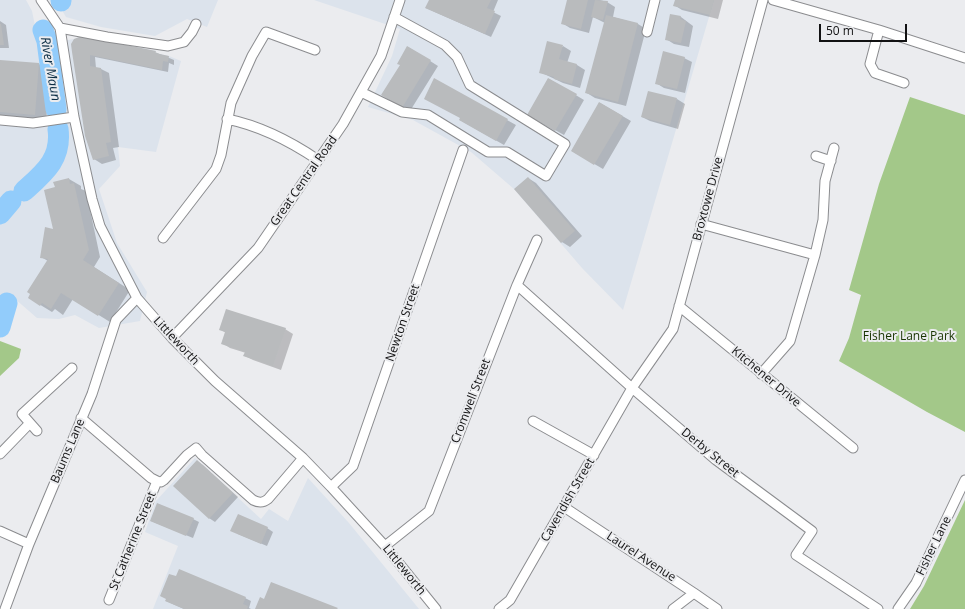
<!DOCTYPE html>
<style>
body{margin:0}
#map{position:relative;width:965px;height:609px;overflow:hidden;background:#ebecef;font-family:"Open Sans",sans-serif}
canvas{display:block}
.scale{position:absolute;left:819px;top:24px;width:88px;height:18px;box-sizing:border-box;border:2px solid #121213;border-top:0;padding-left:5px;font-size:12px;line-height:14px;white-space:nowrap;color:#121213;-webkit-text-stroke:3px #ebecef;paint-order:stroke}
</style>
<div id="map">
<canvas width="965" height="609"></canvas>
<div class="scale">50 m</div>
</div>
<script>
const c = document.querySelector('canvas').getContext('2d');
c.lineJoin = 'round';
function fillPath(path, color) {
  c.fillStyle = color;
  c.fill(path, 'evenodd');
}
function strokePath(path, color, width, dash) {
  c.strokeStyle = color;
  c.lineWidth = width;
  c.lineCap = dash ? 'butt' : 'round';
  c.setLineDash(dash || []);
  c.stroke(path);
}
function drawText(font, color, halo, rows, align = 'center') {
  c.font = font + ' "Open Sans",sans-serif';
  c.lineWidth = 4;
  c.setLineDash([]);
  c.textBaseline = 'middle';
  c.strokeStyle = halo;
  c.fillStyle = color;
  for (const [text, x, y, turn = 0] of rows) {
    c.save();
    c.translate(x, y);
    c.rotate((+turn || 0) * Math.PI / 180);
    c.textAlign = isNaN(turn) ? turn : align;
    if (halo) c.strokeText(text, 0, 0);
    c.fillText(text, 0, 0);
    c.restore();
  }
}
fillPath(new Path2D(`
 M0 0H26L32 11 39 45 74 39 82 36 156 51 155 53 169 56 181 61 156 152 118 147 120 166 99 189 117 243 147 292 140 321 99 328 75 315 59 319 37 318 14 298 0 300Z
 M56 0H218L207 27 187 19 155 36 101 27 66 17Z
 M314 0H714L623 310 582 268 514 189 471 152 413 120 368 107 392 56 400 29Z
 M195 458 261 519 269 509 288 521 308 478 349 523 419 609H153L178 546 145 532 156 501Z`), '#dce3ec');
fillPath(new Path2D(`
 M910 97 965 115V432L927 412 839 361 849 338 861 295 849 290 879 184Z
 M0 341 21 349 19 358 0 376Z
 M965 500V609H910L924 586Z`), '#a3c889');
fillPath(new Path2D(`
 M430 0H498L493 12 501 16 491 37 426 8Z
 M568 0H600L607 2 615 7 613 17 638 24 646 29 626 106 595 98 587 93 605 23 593 17 589 33 570 28 562 23Z
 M676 0H723L718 19 682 10 674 5Z
 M671 15 681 17 693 26 689 47 674 44 666 39Z
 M0 21 6 25 9 48H0Z
 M82 37 155 52 174 60V65L169 63 168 72 95 57 96 68 101 69 109 73 119 147 113 148 116 160 102 164 94 159Z
 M563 46 571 51 567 63 577 65 585 70 580 88 563 83 540 72Z
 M408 47 438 66 410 111 383 95 401 65Z
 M684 58 692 62 685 93 664 88 656 83Z
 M0 61 39 64 51 71 46 121 0 117Z
 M549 79 584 100 564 135 528 115Z
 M435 80 516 125 504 145 460 120 461 118Z
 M677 99 685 104 678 129 650 121 642 117Z
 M600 103 631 121 603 169 572 151Z
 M528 178 536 183 582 236 570 247 562 242Z
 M69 179 81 186V189L86 191 100 257 94 267 130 290 110 322 73 299 63 315 55 309 52 312 29 298 48 261 41 257 54 230 56 188Z
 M220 329H285L293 334 281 370 253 360 245 356 246 353 230 348 222 343 226 333Z
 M197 461 203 465 238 497 215 522 209 518Z
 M193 519 199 522 193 538 151 521Z
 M267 528 273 532 267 546 238 534Z
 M245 598 251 601 249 608 251 609H184L166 601Z`), '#0003');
strokePath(new Path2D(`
 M61 1V0
 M43 30 47 41 56 109
 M24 191C44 173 62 159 58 129
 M0 214 11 201
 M0 327 7 303`), '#92ccfb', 21);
fillPath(new Path2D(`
 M429 0H491L487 8 495 11 485 34 425 8Z
 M567 0H588L581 29 561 24Z
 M595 0 608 1 603 20 591 17Z
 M675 0H714L710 15 673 6Z
 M670 14 681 16 680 19 686 21 681 43 665 40Z
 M606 15 638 23 618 102 585 93Z
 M0 24H1L4 45H0Z
 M82 36 156 51 155 53 169 56 168 62 163 61 162 70 90 55V66L101 68 111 142 106 143 109 156 93 160 85 136 72 52 71 44 74 39Z
 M547 41 563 45 559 59 577 64 572 84 554 79V77L539 73Z
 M407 46 431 60 402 108 381 95 400 65 397 64Z
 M663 51 685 57 677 89 655 84Z
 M0 60 39 63 35 115 0 112Z
 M434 78 508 119 496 141 459 120 460 118 424 99Z
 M548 78 577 94 555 131 527 115Z
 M648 91 677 98 670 125 641 117Z
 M599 102 623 116 594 165 571 151Z
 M528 177 575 231 561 243 514 189Z
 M69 178 70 184 74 183 89 250 83 260 119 283 98 316 61 293 51 309 42 303 40 306 28 298 30 294 27 292 48 259 40 258 45 227 53 229 44 190 55 187 53 182Z
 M226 309 286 328 273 366 243 356 245 352 221 344 225 332 219 330Z
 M197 460 233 493 209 519 173 486Z
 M157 503 194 518 186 536 150 521Z
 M238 514 268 527 261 544 230 531Z
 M179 569 246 597 243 604 248 606 247 609H184L165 601 166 599 160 596 169 574 176 576Z
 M271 582 338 608 337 609H255L260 597 264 599Z`), '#b9bbbd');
const minor = new Path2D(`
 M41 0 60 28 74 117 92 199 100 226 137 298 172 338 215 381 303 458 331 487 385 546 436 609
 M773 0 879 30 965 58
 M60 28 107 37 168 46 184 42 192 32 196 24
 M879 30 870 64 875 73 904 83
 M647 32 655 0
 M361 92 402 112 428 115 488 152H507L546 176 565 144 470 85 457 57 445 45 394 17
 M227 119C261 126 290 141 318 160
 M0 120 33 123 74 117
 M816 156 831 161
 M701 224 815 255
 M163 238 216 169 221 155 231 103 252 56 266 32 315 50
 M517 285 632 388 716 460 812 531 796 555 878 609
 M679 306 853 448
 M172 338 258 248 343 124 381 56 400 0
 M761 374 790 341 815 255 823 220 825 181 834 148
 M81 418 151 478 157 481
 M533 421 594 455
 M37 431 22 414 72 368
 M0 454 30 423
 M157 481 161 482 164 480 187 455 196 448 202 455 253 500C259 503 263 503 268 499L303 458
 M331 487 353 466 463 150
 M564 507 694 593 717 609
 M0 531 29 544
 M385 546 429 511 517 285 537 240
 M109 600 157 481
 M5 609 29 544 92 394 116 320 137 298
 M499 609 510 600 632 388 673 329 763 0
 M673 609 694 593
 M898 609 916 583 965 480`);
strokePath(minor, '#8b8c8f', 11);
strokePath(minor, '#fff', 9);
drawText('12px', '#121213', '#ebecef', [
 ["Great Central Road",304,181,-55],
 ["Broxtowe Drive",708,199,-75],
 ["Newton Street",403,323,-71],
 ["Littleworth",176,341,47],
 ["Kitchener Drive",766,377,40],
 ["Cromwell Street",471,401,-69],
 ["Baums Lane",68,451,-67],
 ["Derby Street",710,453,39],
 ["Cavendish Street",568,500,-60],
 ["St Catherine Street",133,541,-68],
 ["Fisher Lane",934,546,-64],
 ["Laurel Avenue",641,557,33],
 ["Littleworth",404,570,51]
]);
drawText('12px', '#183300', '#ebecef', [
 ["Fisher Lane Park",909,337]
]);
drawText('italic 13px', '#0c2d44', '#ebecef', [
 ["River Maun",50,69,80]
]);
</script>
